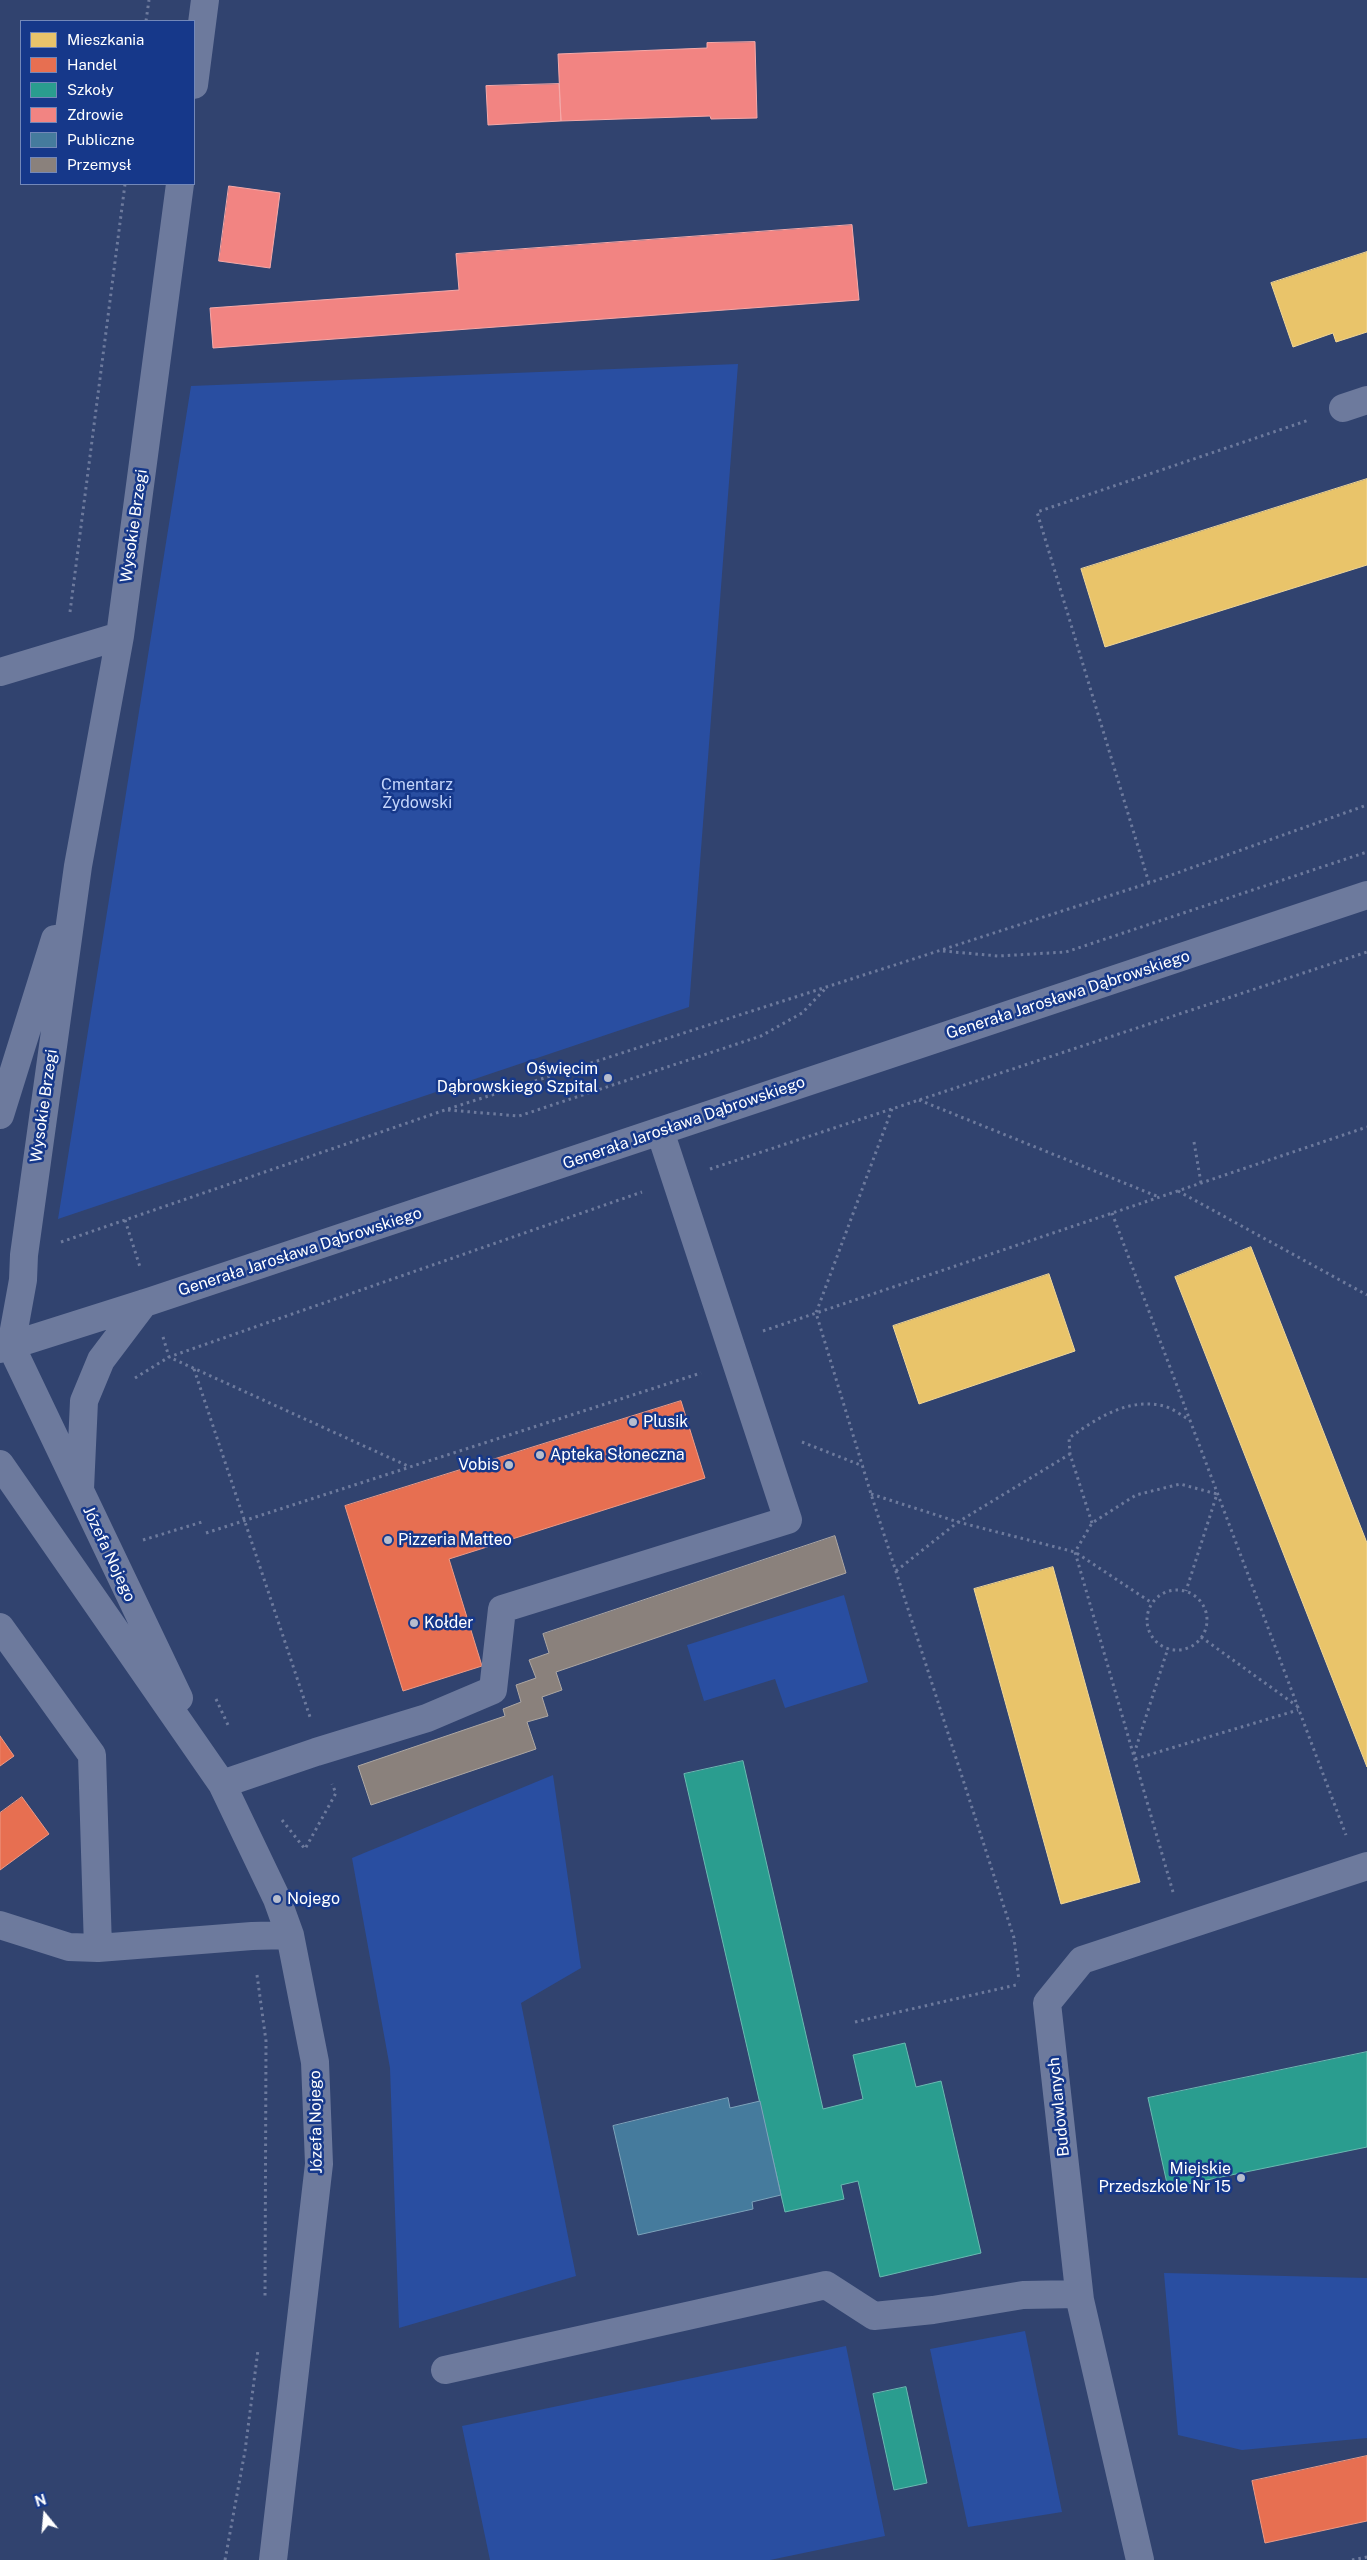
<!DOCTYPE html>
<meta charset="utf-8">
<style>
body{margin:0}
#map{position:relative;width:1367px;height:2560px;overflow:hidden;background:#31436f;font-family:"Public Sans",sans-serif}
canvas{display:block}
.legend{position:absolute;left:20px;top:20px;width:175px;height:165px;box-sizing:border-box;background:#16388a;border:1px solid #7388b9;margin:0;padding:6px 9px;list-style:none;font-size:15px;color:#fff}
.legend li{display:flex;align-items:center;gap:10px;height:25px}
.legend b{width:25px;border:1px solid #7388b9}
.north{position:absolute;left:20px;top:2490px;width:50px;height:50px;-webkit-text-stroke:4px #16388a;paint-order:stroke;rotate:343deg;font-size:14px;font-weight:700;line-height:20px;text-align:center;color:#fff}
.north::after{content:'';display:block;margin:auto;width:18px;height:22px;background:#fff;clip-path:polygon(50% 0,100% 100%,50% 72%,0 100%)}
</style>
<div id="map">
<canvas width="1367" height="2560"></canvas>
<ul class="legend">
<li><b style="height:14px;background:#e9c46a"></b>Mieszkania</li>
<li><b style="height:14px;background:#e76f51"></b>Handel</li>
<li><b style="height:14px;background:#2a9d8f"></b>Szkoły</li>
<li><b style="height:14px;background:#f28482"></b>Zdrowie</li>
<li><b style="height:14px;background:#457b9d"></b>Publiczne</li>
<li><b style="height:14px;background:#8a817c"></b>Przemysł</li>
</ul>
<div class="north">N</div>
</div>
<script>
const c = document.querySelector('canvas').getContext('2d');
c.lineJoin = 'round';
function fillPath(path, color) {
  c.fillStyle = color;
  c.fill(path, 'evenodd');
}
function strokePath(path, color, width, dash) {
  c.strokeStyle = color;
  c.lineWidth = width;
  c.lineCap = dash ? 'butt' : 'round';
  c.setLineDash(dash || []);
  c.stroke(path);
}
function drawText(font, color, halo, rows, align = 'center') {
  c.font = font + ' "Public Sans",sans-serif';
  c.lineWidth = 5;
  c.setLineDash([]);
  c.textBaseline = 'middle';
  c.strokeStyle = halo;
  c.fillStyle = color;
  for (const [text, x, y, turn = 0] of rows) {
    c.save();
    c.translate(x, y);
    c.rotate((+turn || 0) * Math.PI / 180);
    c.textAlign = isNaN(turn) ? turn : align;
    if (halo) c.strokeText(text, 0, 0);
    c.fillText(text, 0, 0);
    c.restore();
  }
}
fillPath(new Path2D(`
 M738 364 689 1007 58 1219 191 386Z
 M844 1595 868 1682 785 1708 775 1679 704 1701 687 1645Z
 M553 1775 581 1968 521 2003 576 2276 399 2328 390 2068 352 1858Z
 M1164 2273 1367 2278V2438L1242 2450 1178 2435Z
 M1025 2331 1062 2512 968 2527 930 2349Z
 M846 2346 885 2536 770 2560H490L462 2426Z`), '#294ea1');
const homes = new Path2D(`
 M1367 252V332L1336 342 1333 333 1293 347 1271 283Z
 M1367 479V565L1105 647 1081 569Z
 M1251 1247 1367 1543V1767L1175 1277Z
 M1049 1274 1075 1351 919 1404 893 1326Z
 M1053 1567 1140 1882 1061 1904 974 1589Z`);
fillPath(homes, '#e9c46a');
strokePath(homes, '#f0d697', 1);
const shops = new Path2D(`
 M681 1401 705 1478 449 1559 482 1666 403 1691 345 1506Z
 M0 1736 14 1756 0 1766Z
 M22 1797 49 1834 0 1870V1813Z
 M1367 2456V2521L1265 2543 1252 2481Z`);
fillPath(shops, '#e76f51');
strokePath(shops, '#ee9a85', 1);
const schools = new Path2D(`
 M743 1761 823 2109 863 2099 853 2055 905 2043 916 2087 941 2081 981 2253 880 2277 858 2181 841 2185 844 2199 785 2212 684 1774Z
 M1367 2052V2147L1168 2188 1148 2098Z
 M906 2387 927 2483 894 2490 873 2394Z`);
fillPath(schools, '#2a9d8f');
strokePath(schools, '#6abab1', 1);
const health = new Path2D(`
 M755 42 757 118 711 119 710 116 561 121 558 54 707 48V43Z
 M559 84 561 121 488 125 486 86Z
 M229 186 280 193 270 268 219 261Z
 M852 225 859 300 213 348 210 308 459 290 456 254Z`);
fillPath(health, '#f28482');
strokePath(health, '#f6a9a8', 1);
const public = new Path2D(`
 M728 2098 730 2108 760 2101 781 2195 752 2202 753 2209 638 2235 613 2126Z`);
fillPath(public, '#457b9d');
strokePath(public, '#7da3ba', 1);
const industry = new Path2D(`
 M835 1536 846 1573 556 1672 562 1690 542 1697 548 1716 527 1722 536 1749 371 1805 358 1766 505 1716 503 1709 521 1702 516 1685 536 1678 529 1660 549 1653 543 1634Z`);
fillPath(industry, '#8a817c');
strokePath(industry, '#ada7a3', 1);
strokePath(new Path2D(`
 M146 21 149 0
 M70 612 125 184
 M1149 883 1037 512 1309 420
 M943 951 998 956 1066 952 1367 852
 M919 1100 1159 1197
 M892 1109 816 1313 871 1494 1014 1938 1019 1981
 M448 1110 519 1116 761 1036 802 1013 827 987
 M1194 1142 1201 1183
 M710 1169 1367 952
 M1178 1191 1367 1295
 M1112 1213 1346 1835
 M125 1220 140 1267
 M61 1242 445 1110 1149 883 1367 805
 M763 1331 1367 1127
 M163 1337 169 1357 410 1467 701 1373
 M194 1369 310 1717
 M135 1378 169 1357 642 1192
 M802 1442 863 1466
 M871 1494 958 1522 1075 1552 1152 1603
 M1092 1523 1070 1454 1069 1438C1096 1419 1128 1397 1164 1406 1172 1408 1181 1415 1188 1419
 M206 1533 410 1467
 M143 1540 202 1522
 M896 1571 958 1522 1070 1454
 M1147 1620a30 30 0 1 1 60 0a30 30 0 1 1-60 0Z
 M1201 1637 1297 1706
 M216 1699 228 1725
 M1134 1754 1168 1648
 M1135 1759 1298 1710
 M282 1820 305 1849 336 1793 332 1784
 M1173 1892 1075 1552 1092 1523 1136 1495 1180 1484 1217 1494 1186 1591
 M257 1975 266 2041 265 2299
 M855 2022 1016 1985
 M225 2560 245 2451 258 2350
 M1352 2560 1367 2557`), '#6d7a9d', 3, [2.5, 4]);
strokePath(new Path2D(`
 M194 85 205 0
 M1343 408 1367 400
 M0 672 120 636
 M0 1115 55 939
 M11 1346 23 1280 24 1255 78 866 120 636 180 184
 M11 1346 179 1698
 M0 1349 151 1301 1367 895
 M0 1464 222 1784 277 1899 290 1935 315 2062 319 2164 273 2560
 M80 1489 84 1401 101 1360 144 1303
 M0 1627 92 1755 98 1948
 M222 1784 316 1752 427 1718 493 1690 502 1609 788 1520 660 1131
 M0 1925 69 1947 98 1948 252 1936 290 1935
 M445 2370 826 2285 874 2316 933 2310 1023 2295 1079 2294
 M1140 2560 1080 2300 1047 2003 1082 1960 1367 1866`), '#6d7a9d', 28);
for (const [x, y, r, color] of [
 [608,1078,5,"#b7bdcd"],
 [633,1422,5,"#b7bdcd"],
 [540,1455,5,"#b7bdcd"],
 [509,1465,5,"#b7bdcd"],
 [388,1540,5,"#b7bdcd"],
 [414,1623,5,"#b7bdcd"],
 [277,1899,5,"#b7bdcd"],
 [1241,2178,5,"#b7bdcd"]
]) {
  const dot = new Path2D();
  dot.arc(x, y, r, 0, 2 * Math.PI);
  c.fillStyle = color;
  c.fill(dot);
  strokePath(dot, '#16388a', 2);
}
drawText('16px', '#fff', '#16388a', [
 ["Wysokie Brzegi",134,526,-82],
 ["Generała Jarosława Dąbrowskiego",1068,995,-18],
 ["Wysokie Brzegi",44,1106,-82],
 ["Generała Jarosława Dąbrowskiego",684,1123,-19],
 ["Generała Jarosława Dąbrowskiego",300,1252,-18],
 ["Józefa Nojego",109,1554,65],
 ["Budowlanych",1059,2107,-96],
 ["Józefa Nojego",316,2122,-91]
]);
drawText('16px', '#c4d5fb', '#16388a', [
 ["Cmentarz",417,785],
 ["Żydowski",417,803]
]);
drawText('16px', '#fff', '#16388a', [
 ["Oświęcim",598,1069,"right"],
 ["Dąbrowskiego Szpital",598,1087,"right"],
 ["Plusik",643,1422],
 ["Apteka Słoneczna",550,1455],
 ["Vobis",499,1465,"right"],
 ["Pizzeria Matteo",398,1540],
 ["Kołder",424,1623],
 ["Nojego",287,1899],
 ["Miejskie",1231,2169,"right"],
 ["Przedszkole Nr 15",1231,2187,"right"]
], 'left');
</script>
